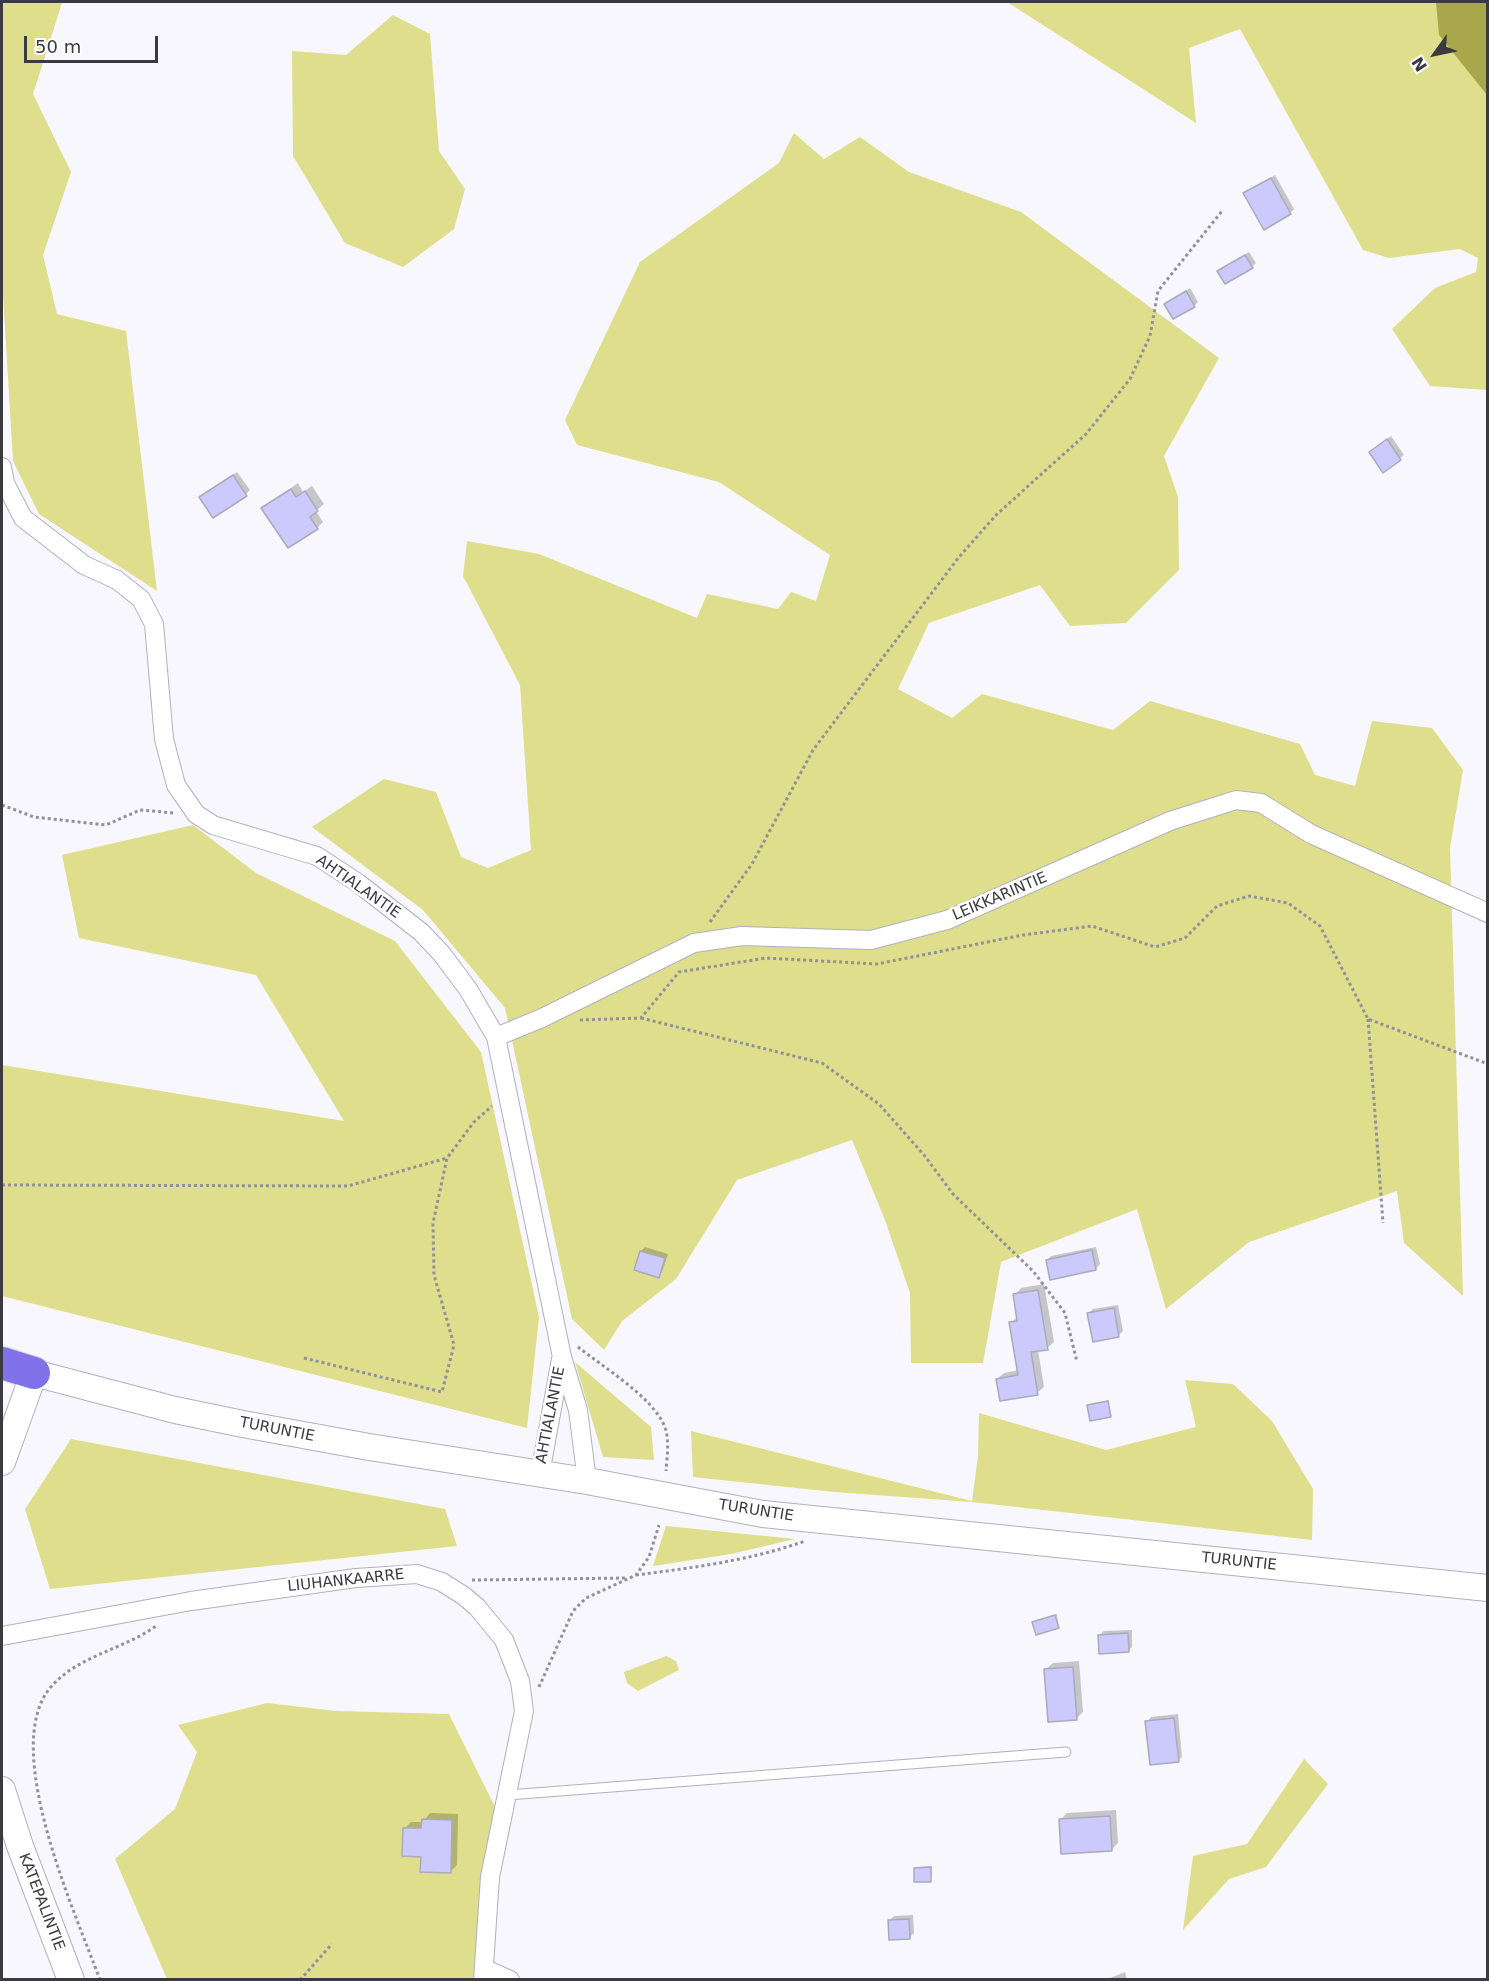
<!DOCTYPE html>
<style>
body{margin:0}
#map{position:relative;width:1489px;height:1981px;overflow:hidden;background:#f7f7fd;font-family:"DejaVu Sans",sans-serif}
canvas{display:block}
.frame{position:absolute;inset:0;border:3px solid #3a3a40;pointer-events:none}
.north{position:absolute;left:1405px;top:24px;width:60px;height:60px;-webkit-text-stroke:4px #fff;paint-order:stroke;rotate:237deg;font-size:16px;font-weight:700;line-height:24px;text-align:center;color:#3a3a40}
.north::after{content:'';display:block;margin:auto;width:21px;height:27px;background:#3a3a40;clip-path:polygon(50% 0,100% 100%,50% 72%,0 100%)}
.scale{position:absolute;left:24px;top:36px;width:134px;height:27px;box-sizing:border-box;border:3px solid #3a3a40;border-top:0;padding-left:8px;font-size:18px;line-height:21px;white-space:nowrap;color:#3a3a40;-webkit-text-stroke:4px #fff;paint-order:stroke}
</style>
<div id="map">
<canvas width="1489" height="1981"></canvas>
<div class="frame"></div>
<div class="north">N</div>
<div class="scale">50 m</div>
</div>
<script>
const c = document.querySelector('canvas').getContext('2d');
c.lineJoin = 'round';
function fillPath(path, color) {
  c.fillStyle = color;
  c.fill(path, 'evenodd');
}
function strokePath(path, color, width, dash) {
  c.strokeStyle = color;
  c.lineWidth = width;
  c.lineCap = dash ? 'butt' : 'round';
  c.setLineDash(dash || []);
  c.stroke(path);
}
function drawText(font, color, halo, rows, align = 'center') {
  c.font = font + ' "DejaVu Sans",sans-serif';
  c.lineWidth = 5;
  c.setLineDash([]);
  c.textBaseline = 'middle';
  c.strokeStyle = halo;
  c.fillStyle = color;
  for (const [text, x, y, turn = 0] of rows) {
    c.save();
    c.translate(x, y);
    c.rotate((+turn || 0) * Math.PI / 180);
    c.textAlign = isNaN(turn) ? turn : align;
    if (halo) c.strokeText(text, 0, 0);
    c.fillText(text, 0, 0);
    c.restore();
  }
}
fillPath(new Path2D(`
 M2 2 62 3 33 94 71 172 43 255 57 314 126 331 157 591 39 514 13 461 2 277Z
 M1007 2H1487V390L1430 386 1392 329 1435 288 1476 272 1478 258 1460 249 1389 258 1363 250 1240 29 1189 48 1196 123Z
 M393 15 430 34 439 151 465 189 454 229 403 267 345 243 293 156 292 51 346 55Z
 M794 133 824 159 860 137 909 172 1021 212 1219 358 1164 456 1178 497 1179 570 1126 623 1070 626 1040 585 929 623 898 689 952 718 982 694 1113 730 1150 701 1300 744 1315 775 1355 786 1372 721 1432 728 1463 770 1450 848 1463 1296 1404 1243 1397 1191 1249 1242 1166 1309 1137 1209 1001 1262 983 1363H911L910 1293 885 1220 852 1140 737 1180 676 1279 622 1321 604 1350 572 1319 505 1008 423 910 312 827 384 779 436 792 461 857 488 868 531 850 520 685 463 576 467 541 539 554 697 618 707 594 778 609 791 592 816 601 830 555 719 482 577 445 565 420 640 262 779 163Z
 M193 825 256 873 395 941 481 1052 539 1317 527 1428 2 1296V1065L344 1121 256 975 79 938 62 855Z
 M575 1362 651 1427 654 1460 603 1457Z
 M1185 1380 1233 1384 1272 1421 1313 1489 1312 1540 972 1502 834 1492 693 1477 691 1431 972 1501 978 1456 979 1413 1106 1450 1196 1427Z
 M71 1439 445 1509 457 1546 50 1589 25 1509Z
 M666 1526 795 1539 731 1554 653 1566Z
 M666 1656 676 1661 679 1670 638 1691 627 1683 624 1672Z
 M267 1703 336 1711 449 1714 495 1807 475 1979H167L115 1859 175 1809 197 1752 178 1725Z
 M1304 1759 1328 1784 1266 1867 1229 1879 1183 1930 1193 1856 1247 1844Z`), '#dede8c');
fillPath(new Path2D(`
 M1436 2H1487V95L1439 35Z`), '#a8a74c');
fillPath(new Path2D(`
 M1275 175 1294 209 1290 213 1245 194Z
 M1249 252 1256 263 1252 267 1219 271Z
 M1190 288 1198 302 1194 306 1166 304Z
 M1391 436 1404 455 1384 471 1375 448Z
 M237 472 250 490 246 494 205 493Z
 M298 483 303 492 312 486 324 504 316 511 323 522 317 528 263 508Z
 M645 1247 668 1254 662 1272 658 1276 641 1251Z
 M1096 1247 1100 1264 1096 1269 1051 1278 1047 1260 1051 1256Z
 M1044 1284 1054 1342 1047 1348 1038 1350 1044 1387 1037 1393 997 1379 1004 1373 1019 1370 1011 1323 1018 1316 1015 1295 1021 1288Z
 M1118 1305 1123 1331 1119 1335 1089 1313 1093 1309Z
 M1109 1400 1110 1415 1089 1406 1090 1404Z
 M1057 1614 1058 1626 1037 1633 1035 1621Z
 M1132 1630V1647L1128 1651 1100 1635 1104 1631Z
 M1079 1661 1083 1712 1076 1719 1046 1669 1053 1663Z
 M1178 1714 1182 1757 1178 1761 1147 1722 1151 1717Z
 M1116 1810 1118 1843 1111 1850 1061 1819 1067 1813Z
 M430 1813 458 1814 457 1865 450 1872 422 1855 405 1828 411 1822H423Z
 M932 1866 931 1880 915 1868 917 1867Z
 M913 1915 914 1933 910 1937 890 1920 894 1916Z
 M1125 1972 1127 1980H1105Z`), '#0003');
const building = new Path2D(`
 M1271 178 1291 214 1264 230 1243 193Z
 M1245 255 1253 268 1225 284 1217 271Z
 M1186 291 1195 307 1173 319 1164 304Z
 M1387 439 1401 460 1383 473 1369 452Z
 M233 475 247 496 213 518 199 497Z
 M291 489 296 497 305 491 318 511 310 517 318 529 288 548 261 508Z
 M1092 1250 1096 1270 1050 1280 1046 1260Z
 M640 1251 665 1258 659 1278 634 1270Z
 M1038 1290 1048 1350 1031 1352 1038 1395 1000 1401 996 1379 1018 1375 1009 1322 1017 1321 1013 1294Z
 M1114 1308 1119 1337 1093 1342 1087 1313Z
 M1108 1401 1111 1417 1090 1421 1087 1405Z
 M1055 1615 1059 1628 1036 1635 1032 1622Z
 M1128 1633 1129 1652 1099 1654 1098 1635Z
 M1073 1667 1077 1720 1048 1722 1044 1669Z
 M1174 1718 1179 1762 1150 1765 1145 1721Z
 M1110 1816 1112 1851 1061 1854 1059 1819Z
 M422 1819 452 1820 451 1873 420 1872 421 1857 402 1856 403 1828H421Z
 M931 1867V1882H914V1868Z
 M909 1919 910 1939 889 1940 888 1920Z`);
fillPath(building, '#cccafc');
strokePath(building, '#aaaaba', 1.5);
const lane = new Path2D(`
 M508 1795 1066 1752`);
const street = new Path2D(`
 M2 467 5 483 23 518 84 565 117 580 141 599 154 624 164 739 176 785 196 814 213 825 317 856 358 883 421 932 441 953 468 989 496 1037 562 1357 578 1410 587 1481
 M496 1037 542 1018 694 943 742 936 871 940 947 920 1170 821 1236 800 1261 803 1311 834 1488 913
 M540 1474 561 1359
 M2 1636 191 1601 356 1578 417 1574 442 1582 464 1596 477 1607 504 1640 520 1681 524 1711 490 1877 483 1980
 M485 1969 510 1980`);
const secondary = new Path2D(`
 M2 1462 34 1373 175 1410 243 1424 369 1447 587 1481 763 1514 1488 1588
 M2 1790 20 1846 71 1980`);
const highway = new Path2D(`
 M2 1363 34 1373`);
strokePath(lane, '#b0b0c0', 11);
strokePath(street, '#b0b0c0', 20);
strokePath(secondary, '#b0b0c0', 28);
strokePath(highway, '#d4d4d5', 34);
strokePath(new Path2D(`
 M2 805 34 817 106 825 140 810 174 813
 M710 922 752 864 813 750 959 557 996 515 1086 434 1130 379 1150 336 1158 291 1222 211
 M641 1018 822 1063 879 1104 924 1155 953 1194 1033 1271 1065 1313 1077 1362
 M1368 1019 1383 1223
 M580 1020 641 1018 679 972 766 958 877 964 1023 935 1092 926 1155 947 1185 938 1217 906 1249 896 1288 903 1320 926 1368 1019 1488 1064
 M2 1185 348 1186 447 1158
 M578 1347C603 1367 651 1396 664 1425 670 1438 667 1457 666 1471
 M304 1358 442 1392 454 1345 434 1275 433 1223 447 1158 474 1122 492 1106
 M636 1575C692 1568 752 1560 805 1541
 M472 1580 627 1578
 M539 1687 573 1611 586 1598 636 1575 649 1557 659 1525
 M100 1980C76 1914 0 1749 50 1688 78 1655 123 1650 156 1626
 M300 1980 332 1944`), '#919197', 3, [3, 3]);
strokePath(lane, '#fff', 9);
strokePath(street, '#fff', 18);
strokePath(secondary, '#fff', 26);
strokePath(highway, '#8272e9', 32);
drawText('15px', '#3a3a40', '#fff', [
 ["AHTIALANTIE",358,887,35],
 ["LEIKKARINTIE",1000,897,-23],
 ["AHTIALANTIE",551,1415,-79],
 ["TURUNTIE",277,1430,11],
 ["TURUNTIE",756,1511,9],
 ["TURUNTIE",1239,1562,6],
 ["LIUHANKAARRE",346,1581,-6],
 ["KATEPALINTIE",41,1902,69]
]);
</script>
